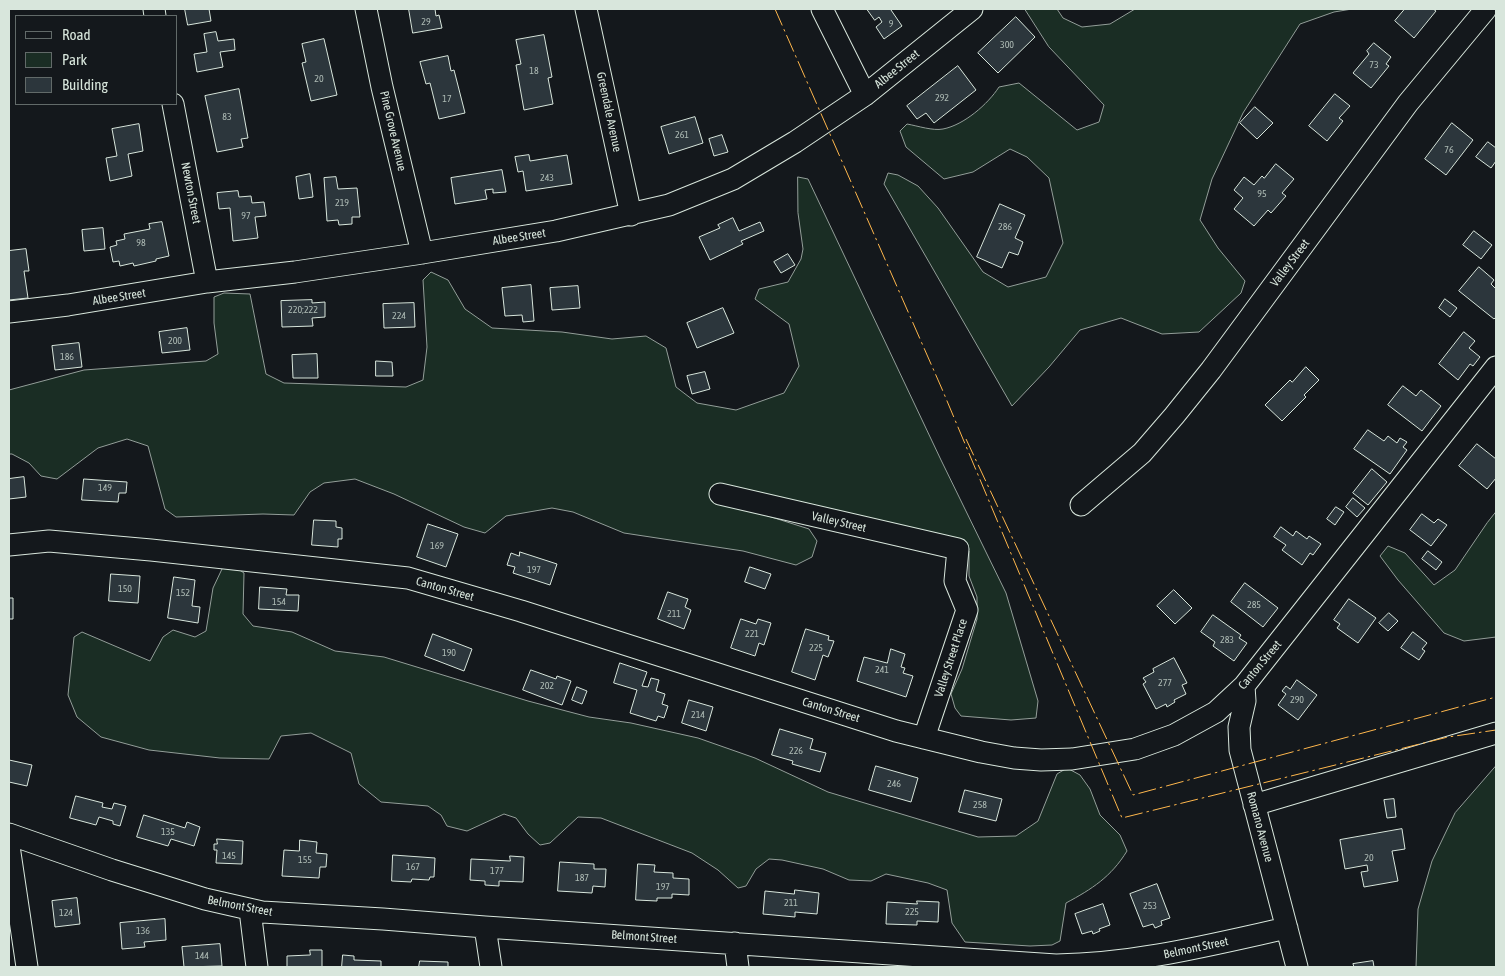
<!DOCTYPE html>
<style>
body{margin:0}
#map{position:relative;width:1505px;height:976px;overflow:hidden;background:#14181c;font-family:"Asap Condensed",sans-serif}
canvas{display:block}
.frame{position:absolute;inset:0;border:10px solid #d8e6dc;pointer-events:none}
.legend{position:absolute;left:15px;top:15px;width:162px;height:90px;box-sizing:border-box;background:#14181c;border:1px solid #626a69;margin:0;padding:6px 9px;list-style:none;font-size:15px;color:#d8e6dc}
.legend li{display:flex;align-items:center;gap:10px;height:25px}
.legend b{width:25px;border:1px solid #626a69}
</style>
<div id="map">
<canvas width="1505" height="976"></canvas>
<div class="frame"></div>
<ul class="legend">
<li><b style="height:6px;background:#14181c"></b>Road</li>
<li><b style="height:14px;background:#1a2d24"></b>Park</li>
<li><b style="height:14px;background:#2c363c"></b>Building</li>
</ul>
</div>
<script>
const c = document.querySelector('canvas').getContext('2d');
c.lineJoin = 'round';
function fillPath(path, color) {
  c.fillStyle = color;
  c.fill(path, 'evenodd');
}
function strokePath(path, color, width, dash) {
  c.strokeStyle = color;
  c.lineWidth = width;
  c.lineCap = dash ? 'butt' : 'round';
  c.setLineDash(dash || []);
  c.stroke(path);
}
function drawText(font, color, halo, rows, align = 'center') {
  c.font = font + ' "Asap Condensed",sans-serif';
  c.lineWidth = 4;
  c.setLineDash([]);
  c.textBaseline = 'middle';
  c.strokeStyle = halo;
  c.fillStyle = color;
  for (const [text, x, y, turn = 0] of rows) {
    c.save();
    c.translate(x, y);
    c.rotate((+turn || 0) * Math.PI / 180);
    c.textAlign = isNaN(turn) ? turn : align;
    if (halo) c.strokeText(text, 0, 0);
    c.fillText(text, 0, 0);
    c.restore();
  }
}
const green = new Path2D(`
 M1025 9H1057L1063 18 1082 27 1110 24 1135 9H1352L1334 12 1300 24 1243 113 1212 179 1200 220 1218 248 1245 281 1241 293 1199 332 1162 334 1121 318 1080 330 1049 367 1012 406 884 184 888 173 898 175 918 186 938 208 983 272 1008 287 1046 277 1063 243 1049 178 1027 157 1010 149 973 172 944 179 906 147 900 131 907 124C918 126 933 131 943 129 964 125 988 104 999 87L1019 83 1077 130 1099 122 1104 105 1049 47Z
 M798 177 808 179 941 460 1006 593 1038 701 1036 718 1011 720 961 716 955 708 951 694 962 669 977 619V597L969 576V551L957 539 715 499 809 529 817 541 812 557 796 565 743 551 624 533 573 512 552 508 506 516 485 533 464 527 394 494 355 479 324 483 310 492 294 515 263 514 176 517 165 509 148 446 127 439 98 448 57 479 41 476 29 463 12 454H9V390L84 370 206 361 218 354 214 323V297L224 293 250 294 266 374 284 383 406 387 423 380 427 347 423 280 431 272 448 280 465 309 492 328 562 332 612 339 646 336 666 348 676 387 697 403 736 410 784 393 799 366 789 324 755 299 759 289 788 282 801 259 803 249 798 213Z
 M1496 512V637L1464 641 1444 633 1398 580 1380 556 1388 546 1405 553 1434 585 1455 570 1487 523Z
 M235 567 244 573 243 614 253 626 292 632 335 651 384 657 528 701 589 717 631 723 698 738 755 758 828 792 978 837 1016 836 1038 821 1057 774 1067 768 1080 775 1090 789 1100 815 1120 835 1127 851C1111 877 1092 889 1066 903L1060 941 1052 945 1030 946 965 942 952 923 947 890 928 883 886 874 871 881 849 880 823 869 782 860 769 859 756 869 746 886 738 888 718 870 692 853 601 818 578 817 550 843 540 845 528 834 516 818 504 814 467 831 447 826 441 815 428 806 381 802 359 784 351 753 311 733 281 736 269 759 220 758 149 750 101 737 77 717 68 695 74 637 82 632 150 661 163 637 173 630 195 637 206 631 213 588 222 569Z
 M1496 766V967H1416L1418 909 1432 861 1455 813Z`);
fillPath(green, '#1a2d24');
strokePath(green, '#939e99', 1);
const building = new Path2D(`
 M185 9H209L211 21 188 25Z
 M409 9H435L436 16 439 15 442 28 413 33Z
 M867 9H892L891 10 902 26 884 39 876 27 882 22 879 17 875 20Z
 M1405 9H1433L1436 11 1414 38 1395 21Z
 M1016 17 1035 37 998 73 978 53Z
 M216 32 218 41 234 39 235 50 220 52 223 67 197 72 194 54 207 52 204 34Z
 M544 35 552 77 548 78 553 104 524 110 516 65 521 64 516 40Z
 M324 39 337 95 311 101 302 63 306 62 302 44Z
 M1374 43 1391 57 1386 64 1389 66 1371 88 1353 73 1369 54 1367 51Z
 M448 56 451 71 454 70 465 113 439 119 430 83 426 84 420 62Z
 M958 66 976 90 934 123 926 113 917 119 907 106Z
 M239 89 248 138 241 139 243 147 217 152 205 96Z
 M1335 94 1350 106 1339 118 1343 121 1327 141 1309 126Z
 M1255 107 1273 123 1257 139 1240 123Z
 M695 117 703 143 669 154 661 127Z
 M1452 123 1473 140 1446 175 1425 159Z
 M139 124 143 151 128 154 132 176 110 181 106 158 117 156 112 129Z
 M722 135 728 152 714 156 709 139Z
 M1488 142 1496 148V161L1491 168 1476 157Z
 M529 155 530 161 567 155 572 184 526 191 523 171 518 172 515 157Z
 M1276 164 1294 179 1282 193 1286 196 1271 213 1268 210 1254 226 1234 209 1243 198 1234 190 1244 177 1254 185 1262 176 1264 178Z
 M502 170 506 192 493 193V189L485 190 487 199 455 204 451 178Z
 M310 174 313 197 299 199 296 177Z
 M336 177 338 189 357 188 360 217H352V224L339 225 338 220 327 221 324 178Z
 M238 191 239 197 251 196 252 203 264 202 266 216 255 217 258 238 233 241 230 208 219 209 217 193Z
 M1000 204 1025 215 1015 238 1023 242 1018 255 1009 252 1002 268 977 257Z
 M733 218 739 231 760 222 764 231 741 241 743 244 710 260 699 237 720 228 718 225Z
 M162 222 169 256 156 259V261L134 266 133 263 120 266 119 261 113 262 110 247 117 245 116 241 125 239 124 234 150 229 149 224Z
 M103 228 105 249 84 251 82 230Z
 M1474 231 1492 245 1481 259 1463 245Z
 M26 249 29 271H24L28 298 9 300V251Z
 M788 254 795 265 781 273 774 262Z
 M1479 267 1494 280 1491 284 1496 289V317L1494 319 1459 291Z
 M531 285 534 321 523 322 522 315 505 316 502 288Z
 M578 286 580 308 552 310 550 288Z
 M1445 299 1457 308 1450 317 1439 308Z
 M312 300V303L325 302V317L312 318 313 326 282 327 281 301Z
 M414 303 415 327 384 328 383 304Z
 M723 308 734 333 697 348 687 323Z
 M187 328 190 350 162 353 159 332Z
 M1464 332 1475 341 1469 348 1480 357 1473 366 1470 364 1458 380 1439 364Z
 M79 343 82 367 55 370 52 346Z
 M317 354 318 378H293L292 355Z
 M376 361 392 362 393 376H376Z
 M1306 367 1319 380 1304 395 1306 397 1282 421 1265 405 1290 380 1292 382Z
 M705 372 710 389 692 394 687 376Z
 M1403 386 1416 396 1421 390 1441 406 1422 431 1388 405Z
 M1368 430 1384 441 1388 436 1397 443 1400 438 1407 442 1403 447 1407 450 1390 474 1354 449Z
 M1477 444 1496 459V478L1487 489 1459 466Z
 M1372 469 1387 482 1368 505 1353 493Z
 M24 477 26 497 9 499V479Z
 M84 479 127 482 126 493H119L118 502 82 500Z
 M1353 498 1365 508 1357 517 1346 507Z
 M1336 507 1344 512 1335 525 1327 519Z
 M1422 514 1434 523 1438 519 1447 525 1431 546 1410 530Z
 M314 520 336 521V527L342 528V539H338V547L312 545Z
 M428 524 458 534 446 567 417 557Z
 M1281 527 1293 536 1296 531 1307 539 1309 536 1321 544 1313 555 1310 553 1302 565 1282 550 1286 545 1274 537Z
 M1428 551 1442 562 1436 570 1422 559Z
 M520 552 557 564 550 585 513 573 515 567 507 565 511 553 519 556Z
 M750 567 771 574 765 589 745 582Z
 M111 574 140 576 138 603 109 601Z
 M174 577 195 580 192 606 200 607 198 623 168 618Z
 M1245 583 1278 608 1263 627 1231 602Z
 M260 587 287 589 286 595H299L298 611 259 609Z
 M1174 590 1192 608 1175 624 1157 606Z
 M668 592 688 599 685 607 691 610 684 629 658 619Z
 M9 598H13V619H9Z
 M1349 599 1376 618 1358 643 1337 628 1340 624 1334 620Z
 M1389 613 1398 621 1388 631 1379 623Z
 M1213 615 1241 635 1239 638 1247 643 1234 661 1213 646 1215 642 1201 632Z
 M741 619 756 624 758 619 771 623 764 645 759 643 755 656 731 648Z
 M806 629 829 636 828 640 834 641 828 657 823 655 815 680 792 672Z
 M1413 632 1427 643 1422 649 1425 651 1419 660 1401 648Z
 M433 634 472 649 464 671 425 656Z
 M891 649 905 654 901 667 905 668 903 673 913 676 906 697 857 681 864 657 887 663Z
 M1174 658 1187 683 1182 685 1186 694 1174 700 1175 702 1167 707 1166 704 1156 709 1143 684 1146 682 1143 678 1154 672 1153 669Z
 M620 663 647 672 642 686 648 687 651 678 659 680 656 691 665 694 662 704 668 706 664 718 658 716 656 721 630 713 637 690 614 683Z
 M531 670 556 679 557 676 571 681 562 705 523 690Z
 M1297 680 1317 695 1298 720 1278 705 1286 694 1282 691 1286 686 1290 689Z
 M577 687 587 691 582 704 572 700Z
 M689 700 713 707 706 731 682 723Z
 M780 729 813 739 810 749 826 753 820 772 792 764 793 761 772 755Z
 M9 760 32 765 27 786 9 782Z
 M876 766 918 778 911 802 869 790Z
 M965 790 1002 799 996 821 959 812Z
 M76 796 103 803 102 807 112 809 114 803 126 806 120 826 113 824V821L99 817 96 825 70 818Z
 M1394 799 1396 817 1387 818 1384 800Z
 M144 815 185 828 187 822 200 827 194 846 171 839 168 846 137 837Z
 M1402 829 1405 849 1392 851 1398 881 1364 887 1361 872 1368 871 1367 865 1345 869 1340 840Z
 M217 839 243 841 242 864 216 863 217 850H214V844H217Z
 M300 840 317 842 316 853 327 854 326 867H320L319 878 282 876 284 850 299 851Z
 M393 855 435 858 434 877H430L429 880 412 879 411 882 392 881Z
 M510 856 524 857 523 882 499 881V886L485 885V881L470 880 471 859 510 861Z
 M560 862 594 864V869H606L605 887 593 886 592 893 558 891Z
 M638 864 655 865 654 872 673 873V878L689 879V895L672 894V898H657V901L636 900Z
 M1157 884 1170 918 1161 921 1162 925 1155 928 1153 924 1143 927 1130 894Z
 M795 890 819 893 817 914 795 912V917L763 914 765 891 794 894Z
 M77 898 80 924 55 927 52 901Z
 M917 901 939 902 938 922 917 921V925L886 924 887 902 917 904Z
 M1103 904 1110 925 1099 929 1100 931 1093 934 1092 931 1082 934 1075 914Z
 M165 919 166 940 144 942 145 947 122 949 120 923Z
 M220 944 222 966 184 967 182 947Z
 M310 950H322V967H287V956L310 955Z
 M343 955 354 956V960L381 961V967H342Z
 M420 961 448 962V967H419Z
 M1373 961 1374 967H1354L1353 964Z`);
fillPath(building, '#2c363c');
strokePath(building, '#d8e6dc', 1);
const minor = new Path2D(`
 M154 9 155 16
 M366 9 382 87 422 253
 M586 9 631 215
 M822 9 865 95
 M173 104 207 282
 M9 312 68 305 207 282 295 272 416 254 556 231 669 205 733 179 795 142 865 95 972 9
 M720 494 958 549 955 581 967 610 924 738
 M1081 505 1142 453 1174 416 1211 370 1408 103 1486 9
 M9 545 49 541 151 550 408 578 521 611 896 731 981 752 1014 758 1041 760 1072 759 1135 749 1174 735 1216 712 1244 686 1496 367
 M1244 686 1245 701 1239 727 1240 750 1297 967
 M1254 805 1496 733
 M9 834 112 870 205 899 262 912 383 919 485 927 1056 965C1136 964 1210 945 1287 928
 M9 846 27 967
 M250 910 257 967
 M485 927 491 967
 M735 943 738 967`);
strokePath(minor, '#d8e6dc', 23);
strokePath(minor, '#14181c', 21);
strokePath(new Path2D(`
 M775 9 942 389 1122 818 1448 737 1496 730
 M966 439 1133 795 1496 697`), '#ffb74d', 1, [18, 4, 2.5, 4]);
drawText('10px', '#adbab4', null, [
 ["29",426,22],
 ["9",891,24],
 ["300",1007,45],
 ["73",1374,65],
 ["18",534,71],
 ["20",319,79],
 ["292",942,98],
 ["17",447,99],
 ["83",227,117],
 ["261",682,135],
 ["76",1449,150],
 ["243",547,178],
 ["95",1262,194],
 ["219",342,203],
 ["97",246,216],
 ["286",1005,227],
 ["98",141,243],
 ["220;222",303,310],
 ["224",399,316],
 ["200",175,341],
 ["186",67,357],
 ["149",105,488],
 ["169",437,546],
 ["197",534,570],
 ["150",125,589],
 ["152",183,593],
 ["154",279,602],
 ["285",1254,605],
 ["211",674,614],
 ["221",752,634],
 ["283",1227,640],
 ["225",816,648],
 ["190",449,653],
 ["241",882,670],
 ["277",1165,683],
 ["202",547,686],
 ["290",1297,700],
 ["214",698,715],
 ["226",796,751],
 ["246",894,784],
 ["258",980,805],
 ["135",168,832],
 ["145",229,856],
 ["20",1369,858],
 ["155",305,860],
 ["167",413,867],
 ["177",497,871],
 ["187",582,878],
 ["197",663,887],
 ["211",791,903],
 ["253",1150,906],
 ["225",912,912],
 ["124",66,913],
 ["136",143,931],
 ["144",202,956]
]);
drawText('12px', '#d8e6dc', '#14181c', [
 ["Albee Street",897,69,-39],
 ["Greendale Avenue",609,112,78],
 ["Pine Grove Avenue",393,131,77],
 ["Newton Street",191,193,79],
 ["Albee Street",519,237,-9],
 ["Valley Street",1290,263,-53],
 ["Albee Street",119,297,-9],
 ["Valley Street",839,522,13],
 ["Canton Street",445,589,16],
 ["Valley Street Place",951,658,-72],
 ["Canton Street",1260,665,-50],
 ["Canton Street",831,710,17],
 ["Romano Avenue",1260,827,75],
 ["Belmont Street",240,906,11],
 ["Belmont Street",644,937,4],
 ["Belmont Street",1196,948,-12]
]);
</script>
